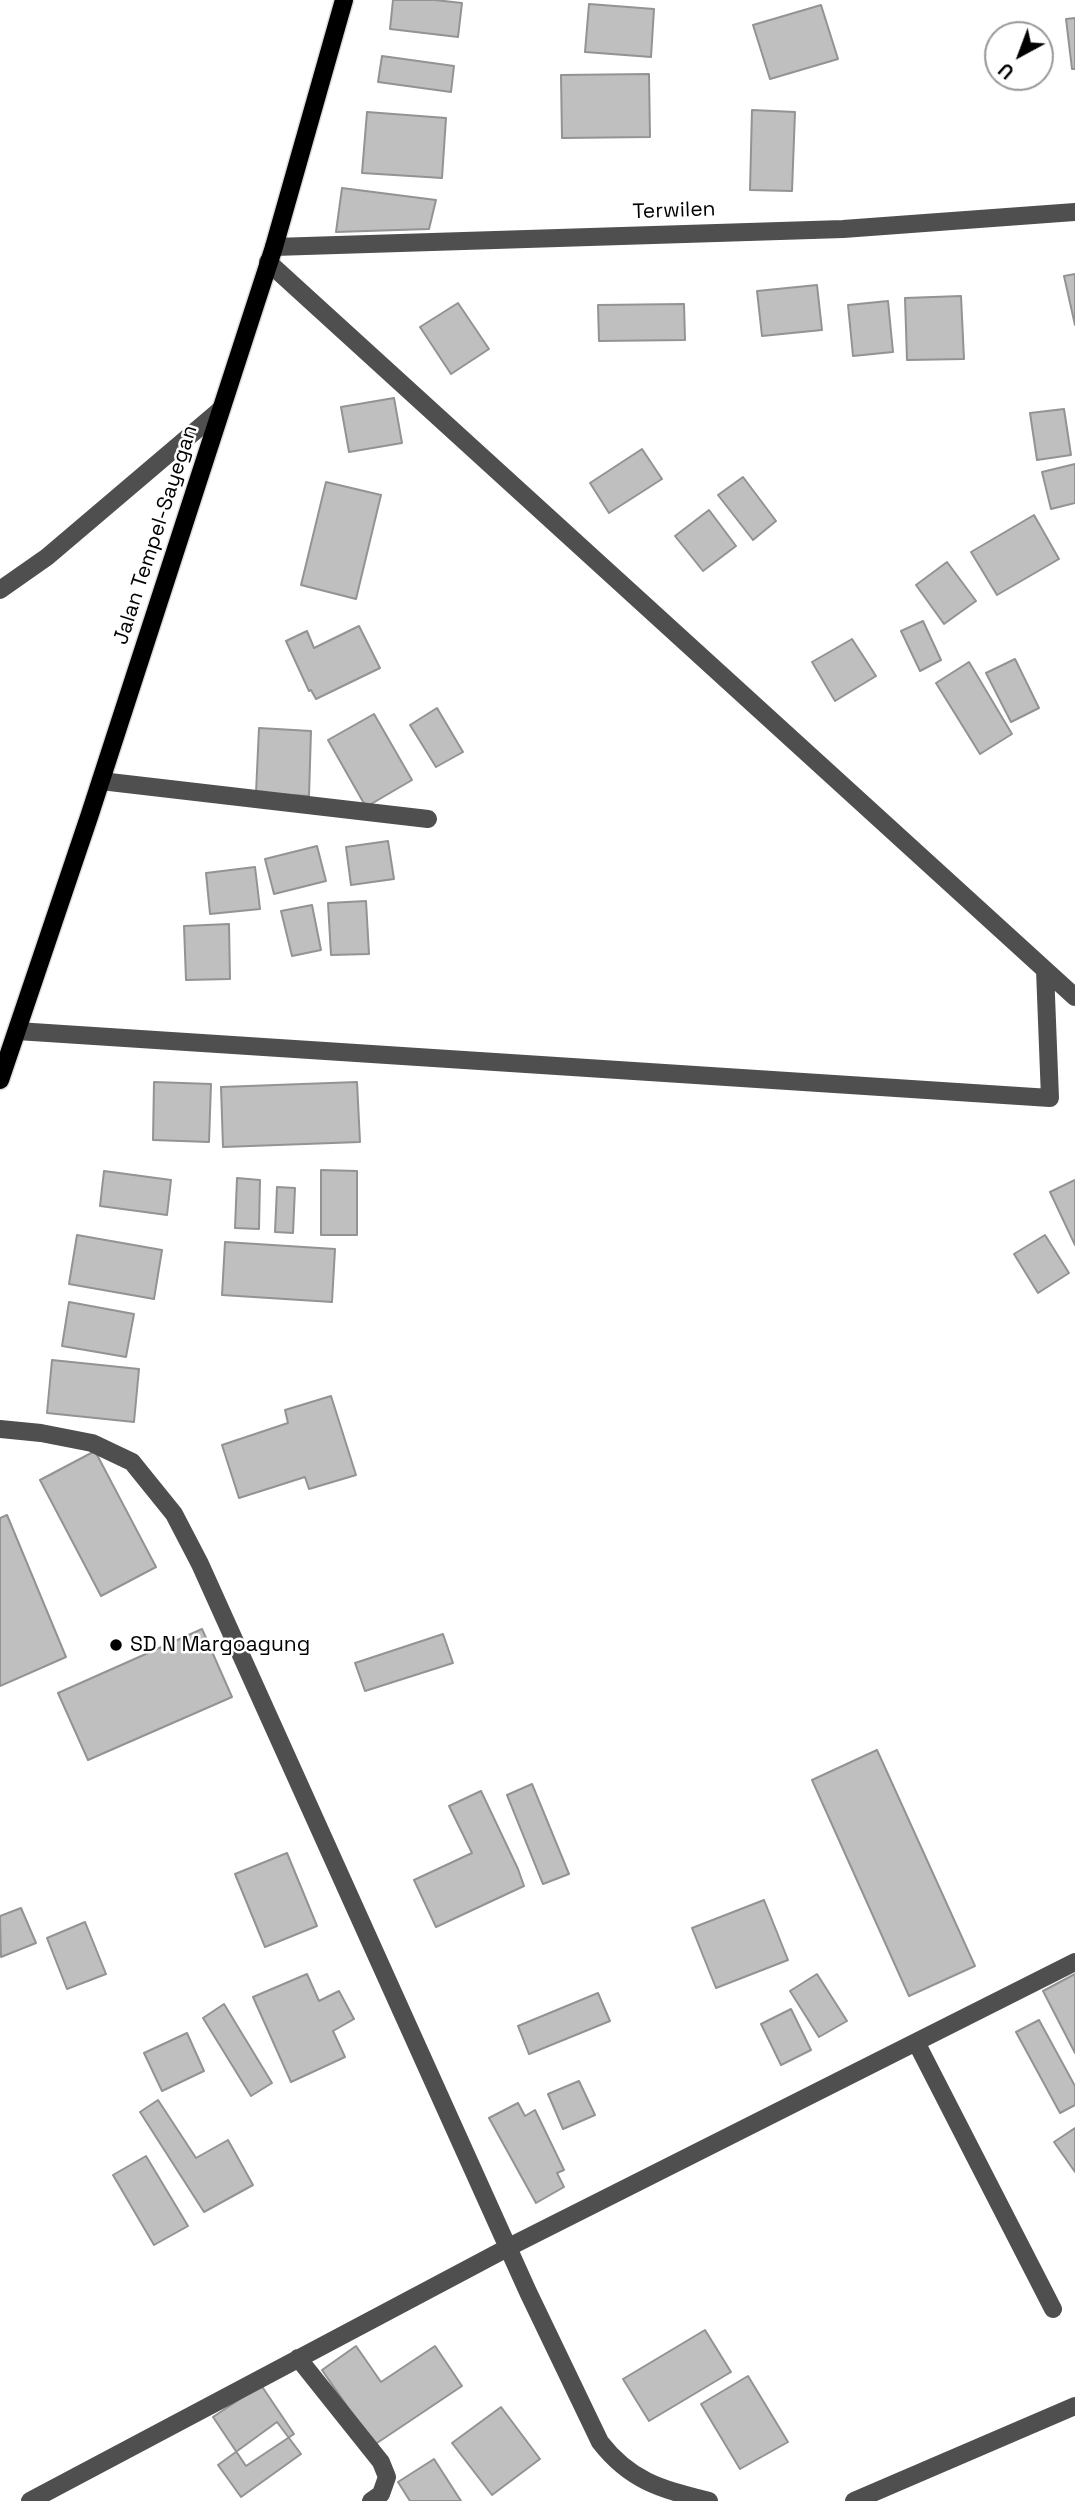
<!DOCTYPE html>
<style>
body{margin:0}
#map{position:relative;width:1075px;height:2501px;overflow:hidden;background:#fff;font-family:"Space Grotesk",sans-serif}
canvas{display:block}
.north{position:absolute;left:984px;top:21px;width:70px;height:70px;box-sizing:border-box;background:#fff;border:2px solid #999;border-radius:50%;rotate:221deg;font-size:19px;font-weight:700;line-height:28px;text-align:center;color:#000}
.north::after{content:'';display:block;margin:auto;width:24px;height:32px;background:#000;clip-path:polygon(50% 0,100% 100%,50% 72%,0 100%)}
</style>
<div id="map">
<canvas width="1075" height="2501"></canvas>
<div class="north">U</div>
</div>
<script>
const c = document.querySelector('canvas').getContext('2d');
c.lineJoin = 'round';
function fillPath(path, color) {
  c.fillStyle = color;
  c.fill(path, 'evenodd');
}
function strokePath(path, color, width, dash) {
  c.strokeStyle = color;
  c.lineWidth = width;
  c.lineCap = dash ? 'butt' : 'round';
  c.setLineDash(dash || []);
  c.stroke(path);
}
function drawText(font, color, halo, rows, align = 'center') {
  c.font = font + ' "Space Grotesk",sans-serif';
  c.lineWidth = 5;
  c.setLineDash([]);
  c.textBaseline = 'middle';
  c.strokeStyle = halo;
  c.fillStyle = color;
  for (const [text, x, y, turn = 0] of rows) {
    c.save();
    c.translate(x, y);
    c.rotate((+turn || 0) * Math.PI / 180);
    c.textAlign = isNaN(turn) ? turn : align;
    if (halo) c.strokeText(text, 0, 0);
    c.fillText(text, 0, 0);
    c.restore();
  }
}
const building = new Path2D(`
 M393 0H435L462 3 458 37 390 29Z
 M589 4 654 9 651 57 585 52Z
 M821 5 838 59 770 79 753 25Z
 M1075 18V69H1072L1066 19Z
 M382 56 454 66 451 92 378 82Z
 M649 74 650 137 562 138 561 75Z
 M752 110 795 112 792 191 750 190Z
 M367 112 446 118 442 178 362 173Z
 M342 188 436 200 429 229 336 232Z
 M1075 274V325L1064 276Z
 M817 285 822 330 762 336 757 291Z
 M961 296 964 359 907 360 905 298Z
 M888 301 893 352 853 356 848 305Z
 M458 303 489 349 451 374 420 327Z
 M684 304 685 340 599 341 598 305Z
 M394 398 402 443 349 452 341 407Z
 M1064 409 1071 455 1037 460 1030 413Z
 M642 449 662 479 609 513 590 483Z
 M1075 464V503L1051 509 1042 472Z
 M743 477 776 521 753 540 718 495Z
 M326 482 381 495 356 599 301 585Z
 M709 510 736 546 703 571 675 536Z
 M1034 515 1059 559 997 595 971 552Z
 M947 562 976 601 944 624 916 585Z
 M923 621 941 660 920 671 901 631Z
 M359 626 380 668 316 699 311 690 309 691 286 641 307 631 314 648Z
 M852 639 876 676 835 701 812 662Z
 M1015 659 1039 708 1011 722 986 673Z
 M969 662 1012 734 980 754 936 683Z
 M437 708 463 752 436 767 410 725Z
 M374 714 412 780 366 807 328 740Z
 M259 728 311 731 309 796 256 793Z
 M388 841 394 879 351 885 346 847Z
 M317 846 326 881 274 894 265 859Z
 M255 867 260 909 210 914 206 873Z
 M366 901 369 954 331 955 328 903Z
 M312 905 321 950 292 956 281 911Z
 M229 924 230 979 186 980 184 926Z
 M154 1082 211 1084 209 1142 153 1140Z
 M357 1082 360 1142 223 1147 221 1087Z
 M321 1170 357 1171V1235H321Z
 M104 1171 171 1180 167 1215 100 1206Z
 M237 1178 260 1180 259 1229 235 1228Z
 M1075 1180V1245L1050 1192Z
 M277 1187 295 1188 293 1233 275 1232Z
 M77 1235 162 1250 154 1299 69 1284Z
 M1045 1235 1069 1273 1038 1293 1014 1254Z
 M225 1242 335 1249 332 1302 222 1295Z
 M69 1302 134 1314 126 1357 62 1346Z
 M52 1360 139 1369 134 1422 47 1413Z
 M331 1396 356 1475 309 1489 305 1477 239 1498 222 1445 288 1423 285 1410Z
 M95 1451 156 1567 101 1596 40 1480Z
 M7 1515 66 1657 0 1686V1518Z
 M202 1629 232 1697 88 1760 58 1693Z
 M443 1634 453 1663 365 1691 355 1663Z
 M877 1750 975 1966 909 1996 812 1780Z
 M532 1784 569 1874 543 1884 507 1795Z
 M481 1791 518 1869 524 1886 436 1927 414 1880 472 1853 449 1806Z
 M287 1853 317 1926 265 1947 235 1874Z
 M764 1900 788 1960 716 1988 692 1928Z
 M21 1908 36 1943 1 1957 0 1916Z
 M85 1922 106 1974 67 1989 47 1938Z
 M307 1974 319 2001 339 1991 354 2019 333 2031 345 2057 291 2082 253 1997Z
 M817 1974 847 2021 819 2037 790 1991Z
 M1075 1974V2053L1043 1991Z
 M598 1993 610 2021 529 2054 518 2026Z
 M224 2004 272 2083 251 2096 203 2018Z
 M791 2009 811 2050 781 2065 761 2024Z
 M1039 2020 1075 2086V2105L1060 2113 1016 2032Z
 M187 2033 204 2071 162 2091 144 2053Z
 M579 2081 595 2115 563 2129 548 2094Z
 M158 2100 196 2158 228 2140 253 2185 204 2212 140 2112Z
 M518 2103 525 2116 535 2110 564 2170 557 2173 564 2187 536 2203 489 2118Z
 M1075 2128V2172L1054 2142Z
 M146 2156 188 2226 154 2245 113 2175Z
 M705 2330 731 2372 649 2421 623 2379Z
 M356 2346 381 2382 435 2346 462 2386 374 2445 322 2370Z
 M748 2376 788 2442 740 2469 701 2404Z
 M261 2385 294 2434 246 2466 213 2417Z
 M501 2407 540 2459 492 2495 452 2443Z
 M277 2422 301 2454 241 2497 218 2465Z
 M434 2459 461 2501H410L398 2482Z`);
fillPath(building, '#bfbfbf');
strokePath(building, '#939393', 2);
const major = new Path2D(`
 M0 1080 89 817 274 247 344 0`);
strokePath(major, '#dbdbdb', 21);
strokePath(new Path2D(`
 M274 247 843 229 1075 212
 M268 262 1075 997
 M0 590 47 557 220 410
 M101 781 428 819
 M17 1031 1050 1098 1045 970
 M0 1429 41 1433 92 1443 132 1462 174 1514 200 1564 528 2292 600 2442C631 2482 662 2489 709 2501
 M916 2042 1053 2309
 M298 2358 381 2462 387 2477 381 2494 371 2501
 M30 2501 509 2247 1075 1962
 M854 2501 1075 2406`), '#4f4f4f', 18);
strokePath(major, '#000', 18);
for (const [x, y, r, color] of [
 [116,1645,7,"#000"]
]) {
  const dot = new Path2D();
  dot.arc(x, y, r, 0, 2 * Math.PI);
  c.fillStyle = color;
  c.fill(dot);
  strokePath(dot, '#fff', 2.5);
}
drawText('21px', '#000', '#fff', [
 ["Terwilen",674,211,-2],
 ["Jalan Tempel-Sayegan",156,535,-72]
]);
drawText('21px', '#000', '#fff', [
 ["SD N Margoagung",130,1645]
], 'left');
</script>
